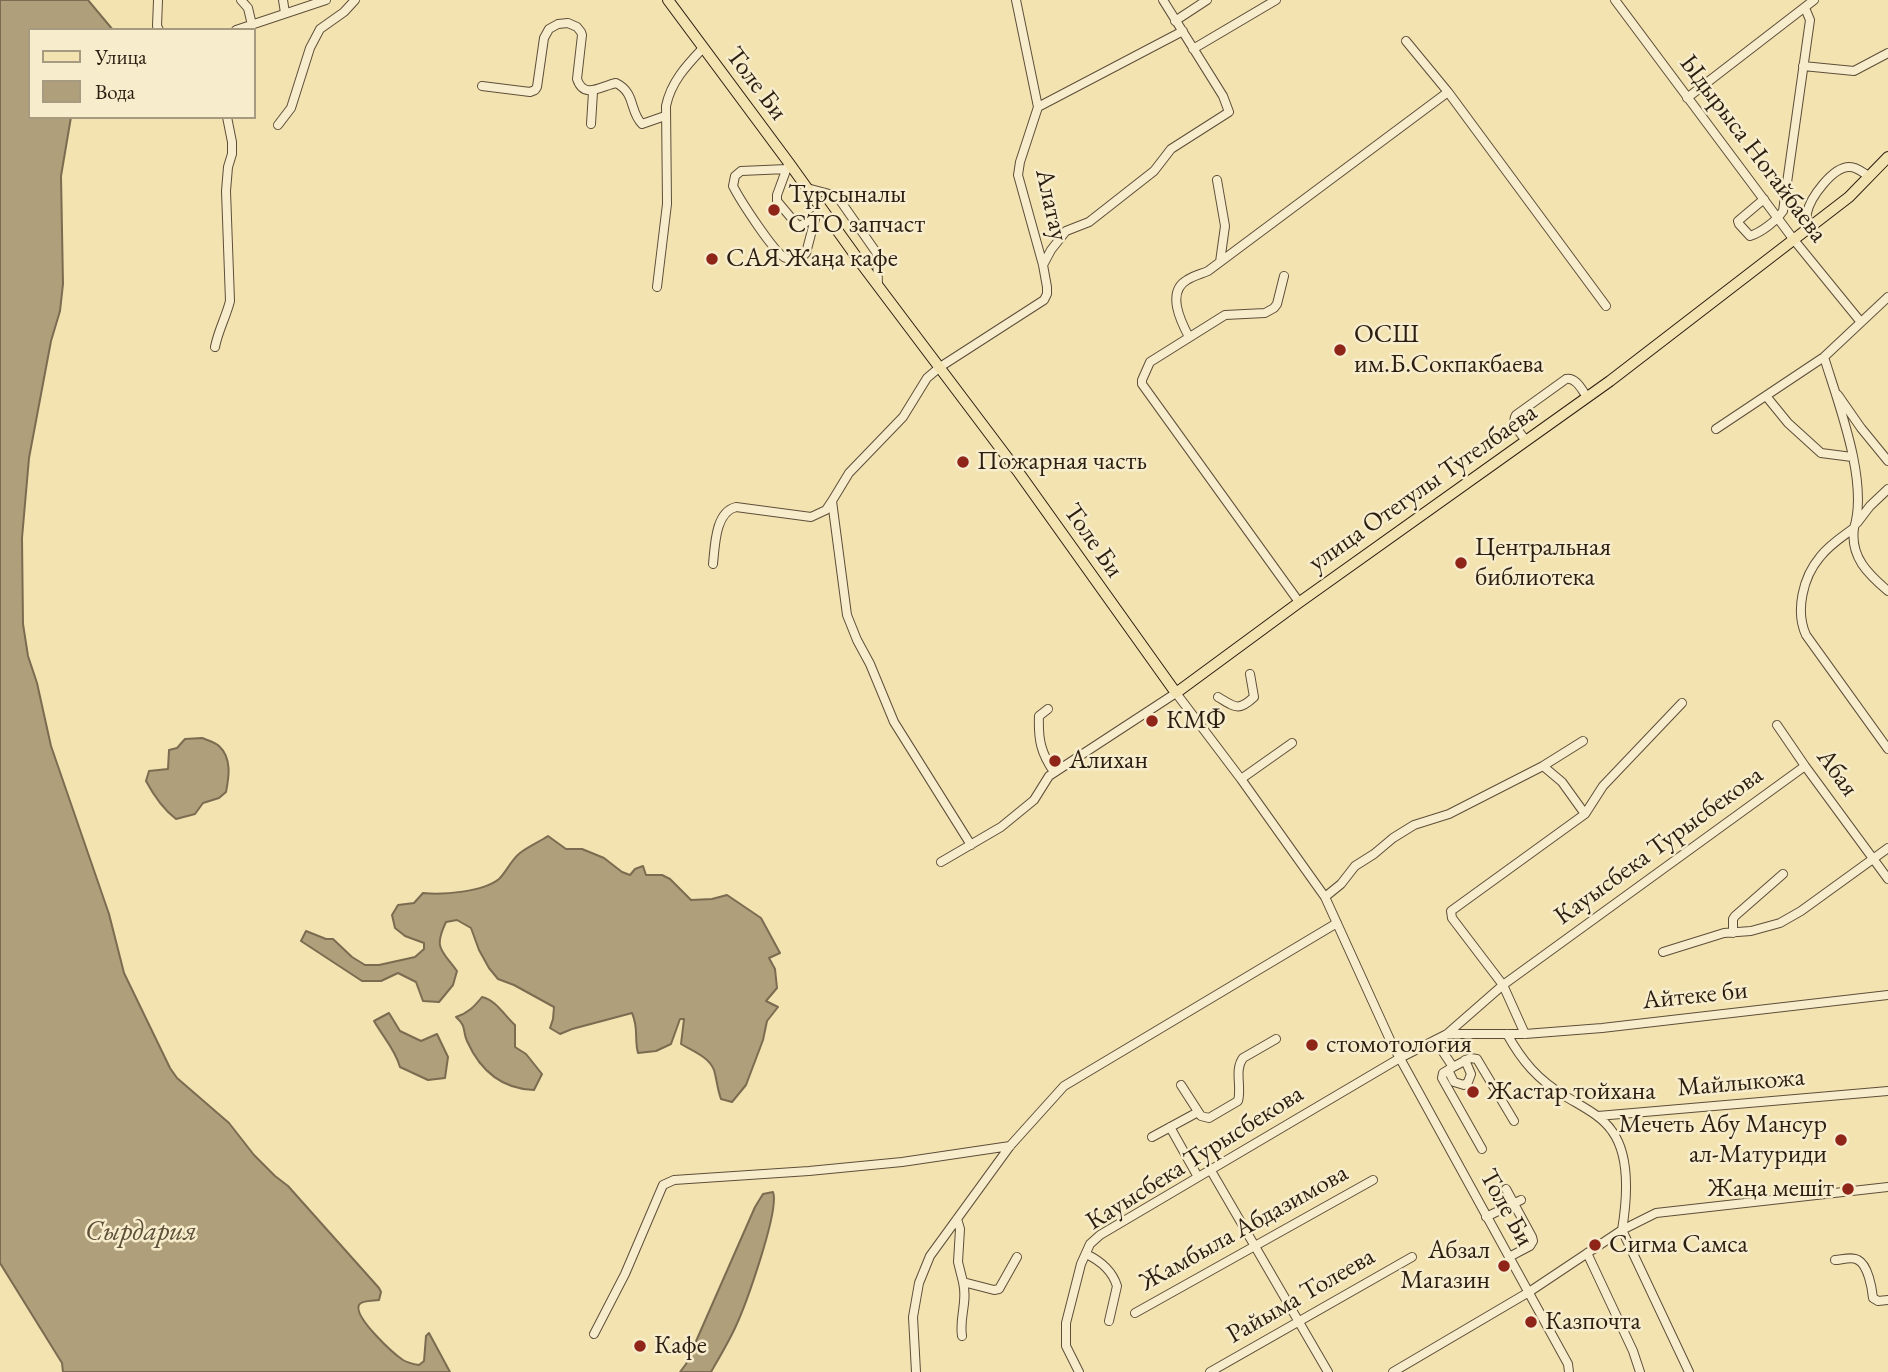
<!DOCTYPE html>
<meta charset="utf-8">
<style>
body{margin:0}
#map{position:relative;width:1888px;height:1372px;overflow:hidden;background:#f3e3b1;font-family:"EB Garamond",serif}
canvas{display:block}
.legend{position:absolute;left:28px;top:28px;width:228px;height:91px;box-sizing:border-box;background:#f7edcc;border:2px solid #a69a81;margin:0;padding:9px 12px;list-style:none;font-size:21px;color:#2c1d11}
.legend li{display:flex;align-items:center;gap:14px;height:35px}
.legend b{width:35px;border:2px solid #a69a81}
</style>
<div id="map">
<canvas width="1888" height="1372"></canvas>
<ul class="legend">
<li><b style="height:9px;background:#f3e3b1"></b>Улица</li>
<li><b style="height:19px;background:#afa07b"></b>Вода</li>
</ul>
</div>
<script>
const c = document.querySelector('canvas').getContext('2d');
c.lineJoin = 'round';
function fillPath(path, color) {
  c.fillStyle = color;
  c.fill(path, 'evenodd');
}
function strokePath(path, color, width, dash) {
  c.strokeStyle = color;
  c.lineWidth = width;
  c.lineCap = dash ? 'butt' : 'round';
  c.setLineDash(dash || []);
  c.stroke(path);
}
function drawText(font, color, halo, rows, align = 'center') {
  c.font = font + ' "EB Garamond",serif';
  c.lineWidth = 5;
  c.setLineDash([]);
  c.textBaseline = 'middle';
  c.strokeStyle = halo;
  c.fillStyle = color;
  for (const [text, x, y, turn = 0] of rows) {
    c.save();
    c.translate(x, y);
    c.rotate((+turn || 0) * Math.PI / 180);
    c.textAlign = isNaN(turn) ? turn : align;
    if (halo) c.strokeText(text, 0, 0);
    c.fillText(text, 0, 0);
    c.restore();
  }
}
const water = new Path2D(`
 M0 0H88L113 30H30V117H71L61 176 63 284 60 311 51 341 29 458 22 538 23 624 28 656 37 683 51 746 109 914 124 973 170 1068 177 1078 229 1123 254 1155 275 1176 288 1186 379 1288 381 1292 379 1300C374 1301 361 1300 359 1305 353 1317 394 1354 403 1360 408 1363 413 1364 419 1365L424 1361 426 1336 429 1333 450 1372H63L62 1363 0 1263Z
 M202 738C207 740 215 742 219 746 232 758 229 777 226 792L219 798 203 803 195 814 176 819C163 809 154 796 146 781L149 771 168 769 169 750 177 748 185 739Z
 M548 836 566 849H582L604 858 622 872 630 875 635 869 643 866 646 875H662L670 879 691 900 712 899 727 895 761 918 780 953 769 958 775 969 777 988 766 1001 778 1007 767 1021 763 1040 746 1085 732 1102 721 1099C717 1088 717 1080 714 1070 709 1057 693 1051 681 1044L684 1019H680L671 1044 656 1051 638 1053C634 1038 639 1029 632 1013L572 1029 560 1034 550 1028 553 1019 554 1007 514 985 498 979 489 968 479 950 471 928 457 920 446 922C433 949 442 950 457 971L453 985 439 1002 423 1001 416 982 398 973 381 981H362L301 941 306 931 326 939H333L352 957 365 965H379L415 957 424 949V943L405 936 395 928 392 915 398 905 414 903 423 893C443 895 483 892 499 879 507 871 511 860 520 853 529 846 539 842 548 836Z
 M482 997C496 1000 504 1015 515 1025V1047L526 1054 542 1074 534 1090C501 1089 480 1070 467 1041 462 1029 467 1027 456 1017 468 1013 474 1007 482 997Z
 M389 1013 400 1031 421 1041 437 1034 448 1057 445 1078 428 1080 400 1067C395 1049 383 1037 374 1021Z
 M773 1192C780 1210 745 1307 735 1328 728 1343 719 1358 711 1372H680L686 1364 755 1207 763 1194Z`);
fillPath(water, '#afa07b');
strokePath(water, '#7b6c51', 2);
const minor = new Path2D(`
 M158 0 157 26 159 30
 M241 0 248 8 252 25
 M283 0 285 13
 M1615 0 1794 240 1860 321
 M1175 21 1207 0
 M236 30 326 0
 M1406 41 1448 92 1606 306
 M1193 49 1276 0
 M1803 66 1854 71 1888 53
 M482 86 530 92 535 90 537 87 544 38 549 29 558 24 568 23 577 27 581 32 582 35 577 79C584 100 601 86 616 83 636 93 629 111 642 124L665 116
 M1687 98 1814 0
 M1038 107 1183 31
 M591 124 593 92
 M278 125 291 108 310 48 320 29 344 12 355 0
 M788 165 777 195V201L798 226 802 225 816 215
 M787 169 741 171 735 176 733 186C739 198 775 255 786 258 794 261 801 259 806 253L816 215
 M1217 180 1225 226 1220 262
 M807 188 837 196 876 252 877 256 878 285
 M1764 199 1738 221 1739 224 1750 236C1762 232 1776 221 1783 211L1810 20 1805 8
 M1807 230C1807 224 1806 219 1807 213 1810 198 1833 166 1850 167 1857 167 1863 173 1869 176
 M1043 265 1051 250 1066 231 1089 222 1154 171 1171 149 1229 112 1223 96 1163 0
 M1284 276 1277 304 1274 308 1265 313 1225 315 1150 362 1142 380V384L1299 602
 M657 287 667 204 666 106C671 82 686 66 703 48
 M1189 337C1181 322 1166 292 1187 280 1193 276 1201 274 1208 271L1448 92
 M215 347C218 331 226 317 230 301L226 191 228 167 232 154V142L227 117
 M1824 357C1838 403 1869 482 1854 528 1842 537 1829 545 1820 557 1803 577 1795 611 1806 635L1888 749
 M1838 395 1861 428 1888 461
 M1766 396 1788 423 1821 453 1852 457
 M1716 429 1824 357 1888 297
 M1526 441C1521 433 1510 424 1516 415L1566 379C1576 377 1582 390 1587 397
 M1857 523 1870 506 1888 489
 M1854 528C1850 557 1868 574 1888 591
 M713 564C715 546 715 512 736 507L811 517 826 510 832 501
 M1218 697C1235 707 1238 712 1254 697L1250 674
 M1048 709 1039 716C1038 740 1041 753 1054 772
 M1777 725 1805 766 1888 879
 M1543 766 1562 782 1585 814
 M1241 779 1292 743
 M971 845 894 722 870 664 857 640 847 615 832 501 849 473 903 417 927 378 940 367 1044 300 1047 294V287L1043 265 1018 175 1020 162 1038 107 1016 0
 M941 862 1001 827 1034 800 1049 776 1176 693 1241 779 1325 897 1391 1042 1568 1364 1569 1372
 M1325 897 1341 884 1355 866 1374 854 1393 838 1414 825 1449 814 1543 766 1583 741
 M1733 933V919L1735 916 1783 874
 M1663 952 1724 933 1751 931 1780 923 1801 911 1888 848
 M1447 1034H1525L1602 1028 1888 995
 M1507 1034C1522 1061 1538 1080 1565 1096 1581 1106 1601 1115 1612 1131 1631 1157 1627 1200 1622 1230
 M1525 1034 1503 985 1452 918 1451 911 1585 814 1603 786 1682 703
 M1435 1040 1453 1067 1470 1058 1477 1059 1514 1121
 M1453 1067 1443 1073 1442 1078 1482 1149
 M1448 1070 1454 1082 1464 1085 1468 1082 1471 1074 1465 1060
 M1181 1085 1201 1116 1209 1118 1238 1101C1242 1087 1234 1070 1243 1058L1276 1039
 M1598 1116 1888 1091
 M1170 1127 1198 1177
 M1152 1137 1198 1112
 M1210 1169 1328 1372
 M1506 1189 1532 1237 1533 1241 1530 1246 1509 1257
 M1486 1217 1521 1200
 M957 1219 960 1229 958 1262 963 1282 994 1290 999 1289 1017 1257
 M1622 1230 1689 1372
 M1587 1253 1633 1351 1640 1372
 M1086 1254C1101 1261 1112 1270 1117 1286L1109 1321
 M1835 1260C1841 1260 1852 1256 1858 1260 1868 1265 1872 1288 1873 1298L1878 1301 1888 1300
 M1135 1313 1373 1180
 M594 1334 625 1274 663 1185 674 1180 809 1171 902 1162 1010 1146
 M962 1336C959 1316 968 1303 963 1282
 M916 1372 913 1317 919 1283 930 1256 1010 1146 1064 1086 1337 923
 M1079 1372 1066 1346V1323L1081 1264 1090 1244 1100 1235 1400 1058 1447 1034 1503 985 1805 766
 M1210 1372 1412 1257
 M1393 1372 1529 1292 1622 1230 1656 1213 1888 1187`);
const major = new Path2D(`
 M668 0 789 163 860 262 1019 473 1176 693 1297 604 1610 381 1849 197 1888 157`);
strokePath(minor, '#5e4e39', 10);
strokePath(major, '#2c1d11', 12);
strokePath(minor, '#f7edcc', 8);
strokePath(major, '#f3e3b1', 10);
for (const [x, y, r, color] of [
 [774,210,7,"#8f2418"],
 [712,259,7,"#8f2418"],
 [1340,350,7,"#8f2418"],
 [963,462,7,"#8f2418"],
 [1461,563,7,"#8f2418"],
 [1152,721,7,"#8f2418"],
 [1055,761,7,"#8f2418"],
 [1312,1045,7,"#8f2418"],
 [1473,1092,7,"#8f2418"],
 [1841,1140,7,"#8f2418"],
 [1848,1189,7,"#8f2418"],
 [1595,1245,7,"#8f2418"],
 [1504,1266,7,"#8f2418"],
 [1531,1322,7,"#8f2418"],
 [640,1346,7,"#8f2418"]
]) {
  const dot = new Path2D();
  dot.arc(x, y, r, 0, 2 * Math.PI);
  c.fillStyle = color;
  c.fill(dot);
  strokePath(dot, '#f7edcc', 2.5);
}
drawText('26px', '#2c1d11', '#f7edcc', [
 ["Толе Би",756,84,53],
 ["Ыдырыса Ногайбаева",1753,149,53],
 ["Алатау",1051,205,77],
 ["улица Отегулы Тугелбаева",1423,488,-35],
 ["Толе Би",1093,541,55],
 ["Абая",1837,773,54],
 ["Кауысбека Турысбекова",1659,846,-36],
 ["Айтеке би",1695,996,-6],
 ["Майлыкожа",1741,1083,-5],
 ["Кауысбека Турысбекова",1195,1158,-32],
 ["Толе Би",1506,1208,61],
 ["Жамбыла Абдазимова",1244,1228,-29],
 ["Райыма Толеева",1301,1296,-30]
]);
drawText('26px', '#2c1d11', '#f7edcc', [
 ["Тұрсыналы",788,195],
 ["СТО запчаст",788,225],
 ["САЯ Жаңа кафе",726,259],
 ["ОСШ",1354,335],
 ["им.Б.Сокпакбаева",1354,365],
 ["Пожарная часть",977,462],
 ["Центральная",1475,548],
 ["библиотека",1475,578],
 ["КМФ",1166,721],
 ["Алихан",1069,761],
 ["стомотология",1326,1045],
 ["Жастар тойхана",1487,1092],
 ["Мечеть Абу Мансур",1827,1125,"right"],
 ["ал-Матуриди",1827,1155,"right"],
 ["Жаңа мешіт",1834,1189,"right"],
 ["Сигма Самса",1609,1245],
 ["Абзал",1490,1251,"right"],
 ["Магазин",1490,1281,"right"],
 ["Казпочта",1545,1322],
 ["Кафе",654,1346]
], 'left');
drawText('italic 28px', '#60513b', '#f7edcc', [
 ["Сырдария",141,1232]
]);
</script>
